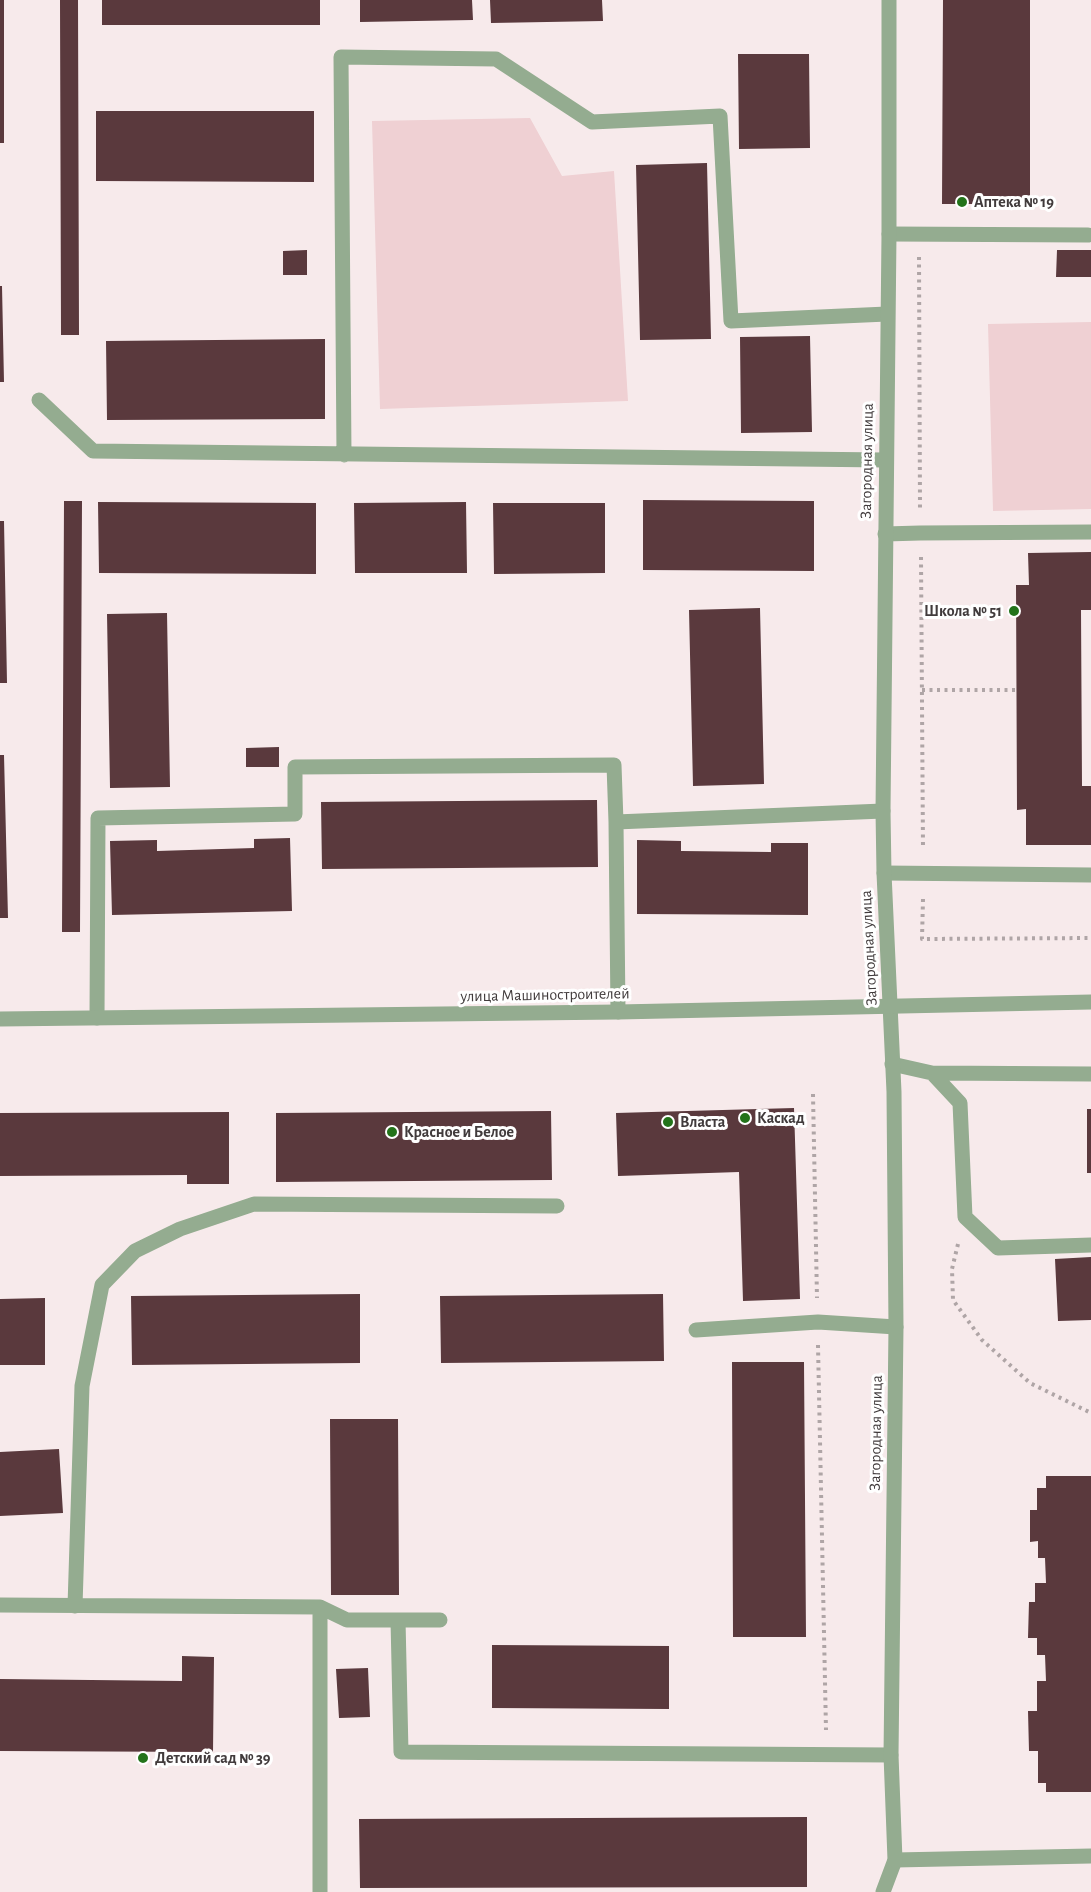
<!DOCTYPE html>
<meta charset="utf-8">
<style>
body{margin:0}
canvas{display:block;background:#f7eaeb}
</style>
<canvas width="1091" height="1892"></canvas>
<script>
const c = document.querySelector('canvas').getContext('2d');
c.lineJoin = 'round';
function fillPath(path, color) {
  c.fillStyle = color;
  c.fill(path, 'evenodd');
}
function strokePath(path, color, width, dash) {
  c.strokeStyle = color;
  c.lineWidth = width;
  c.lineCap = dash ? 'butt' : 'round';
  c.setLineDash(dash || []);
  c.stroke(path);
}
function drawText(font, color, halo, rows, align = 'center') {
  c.font = font + ' "Alegreya Sans",sans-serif';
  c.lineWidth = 6;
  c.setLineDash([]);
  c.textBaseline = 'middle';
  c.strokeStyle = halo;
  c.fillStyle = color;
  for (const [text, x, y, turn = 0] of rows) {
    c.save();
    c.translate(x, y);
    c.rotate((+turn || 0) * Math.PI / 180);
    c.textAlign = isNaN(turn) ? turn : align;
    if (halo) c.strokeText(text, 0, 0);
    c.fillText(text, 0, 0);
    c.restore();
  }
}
fillPath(new Path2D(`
 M530 118 562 176 614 171 628 401 380 409 372 121Z
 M1091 322V509L993 511 988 324Z`), '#efd0d3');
fillPath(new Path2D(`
 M0 0H4V143H0Z
 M60 0H78L79 335H61Z
 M102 0H320V25H102Z
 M360 0H472L473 20 360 22Z
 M490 0H602L603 21 491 23Z
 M943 0H1030V204H942Z
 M738 54H809L810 148 739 149Z
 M96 111H314V182L96 181Z
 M707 163 711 339 640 340 636 165Z
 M307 250V275H283V251Z
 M1057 250H1091V277H1056Z
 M0 286H2L4 382H0Z
 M810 336 812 432 741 433 740 337Z
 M325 339V419L107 420 106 341Z
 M643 500 814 501V571L643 570Z
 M64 501H82L80 932H62Z
 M98 502 316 503V574L99 573Z
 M466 502 467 573H355L354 503Z
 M493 503H605V573L494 574Z
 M0 521H4L7 683H0Z
 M1091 552V610H1081L1082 786H1091V845H1026V809L1017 810 1016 585H1029L1028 553Z
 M760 608 764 784 693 786 689 610Z
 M167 613 170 787 110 788 107 614Z
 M279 747V767H246V748Z
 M0 755H4L8 918H0Z
 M597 800 598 867 322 869 321 802Z
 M290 838 292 911 112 915 110 841 157 840V851L254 848V839Z
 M637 840 681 841V851L771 852V843H808V915L637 914Z
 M794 1108 800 1299 743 1301 739 1172 618 1176 616 1113Z
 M1087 1109H1091V1173H1087Z
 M551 1111 552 1180 276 1182V1113Z
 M229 1112V1184H187V1175L0 1176V1113Z
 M1091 1257V1320L1058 1321 1055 1259Z
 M360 1294V1363L132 1365 131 1296Z
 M663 1294 664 1361 441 1363 440 1296Z
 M45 1298V1365H0V1299Z
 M732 1362H804L806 1637H733Z
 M330 1419H398L399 1595H331Z
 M59 1449 63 1513 0 1516V1452Z
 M1046 1476H1091V1792H1046V1783H1038V1751H1029L1028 1711H1037V1681H1046L1045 1655H1037V1638H1028L1029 1602H1035V1583H1046L1045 1558H1038V1541L1030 1542V1510H1037V1488H1046Z
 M492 1645 669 1646V1709L492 1708Z
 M182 1656 214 1657 213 1752 0 1751V1679L182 1681Z
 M368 1668 370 1717 339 1718 336 1669Z
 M807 1817V1887L360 1888 359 1819Z`), '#5a393d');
strokePath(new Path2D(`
 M919 257 920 510
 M921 557 923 849
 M922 690H1017
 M923 899 922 939 1091 938
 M813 1094 817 1298
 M958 1244 952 1269 953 1300 982 1340 1030 1383 1091 1413
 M818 1345 826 1730`), '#afa5a6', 4, [3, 4.5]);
strokePath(new Path2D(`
 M889 234 1088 235
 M39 400 93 451 885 460
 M344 455 341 57 496 59 592 122 720 116 731 321 887 314
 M885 534 920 533 1091 532
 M616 822 618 1012
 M884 873 1091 875
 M97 1018 98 818 295 814V767L614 765 616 822 883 811
 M892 1064 932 1073 960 1103 965 1217 998 1248 1091 1245
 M932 1073 1091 1074
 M696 1330 818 1322 896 1327
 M0 1605 320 1607 347 1620H440
 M75 1606 82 1386 102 1285 135 1251 180 1229 254 1204 557 1206
 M398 1620 401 1752 891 1755
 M895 1860 1091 1856
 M320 1892V1607`), '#94ac90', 15);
strokePath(new Path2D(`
 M883 1892 895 1860 891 1755 896 1327 894 1092 884 873 883 811 889 234V0`), '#94ac90', 15);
strokePath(new Path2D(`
 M0 1019 618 1012 1091 1002`), '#94ac90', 15);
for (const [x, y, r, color] of [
 [962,202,6,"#23731a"],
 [1014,611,6,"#23731a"],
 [745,1118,6,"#23731a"],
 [668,1122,6,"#23731a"],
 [392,1132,6,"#23731a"],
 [143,1758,6,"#23731a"]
]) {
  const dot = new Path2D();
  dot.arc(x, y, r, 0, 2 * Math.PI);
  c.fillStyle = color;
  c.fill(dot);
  strokePath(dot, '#fff', 2);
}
drawText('bold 16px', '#413b3c', '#fff', [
 ["Аптека № 19",974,202],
 ["Школа № 51",1002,611,"right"],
 ["Каскад",757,1118],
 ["Власта",680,1122],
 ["Красное и Белое",404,1132],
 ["Детский сад № 39",155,1758]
], 'left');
drawText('16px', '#413b3c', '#fff', [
 ["Загородная улица",867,461,-89],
 ["Загородная улица",869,948,-93],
 ["улица Машиностроителей",545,995,-1],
 ["Загородная улица",876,1433,-89]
]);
</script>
